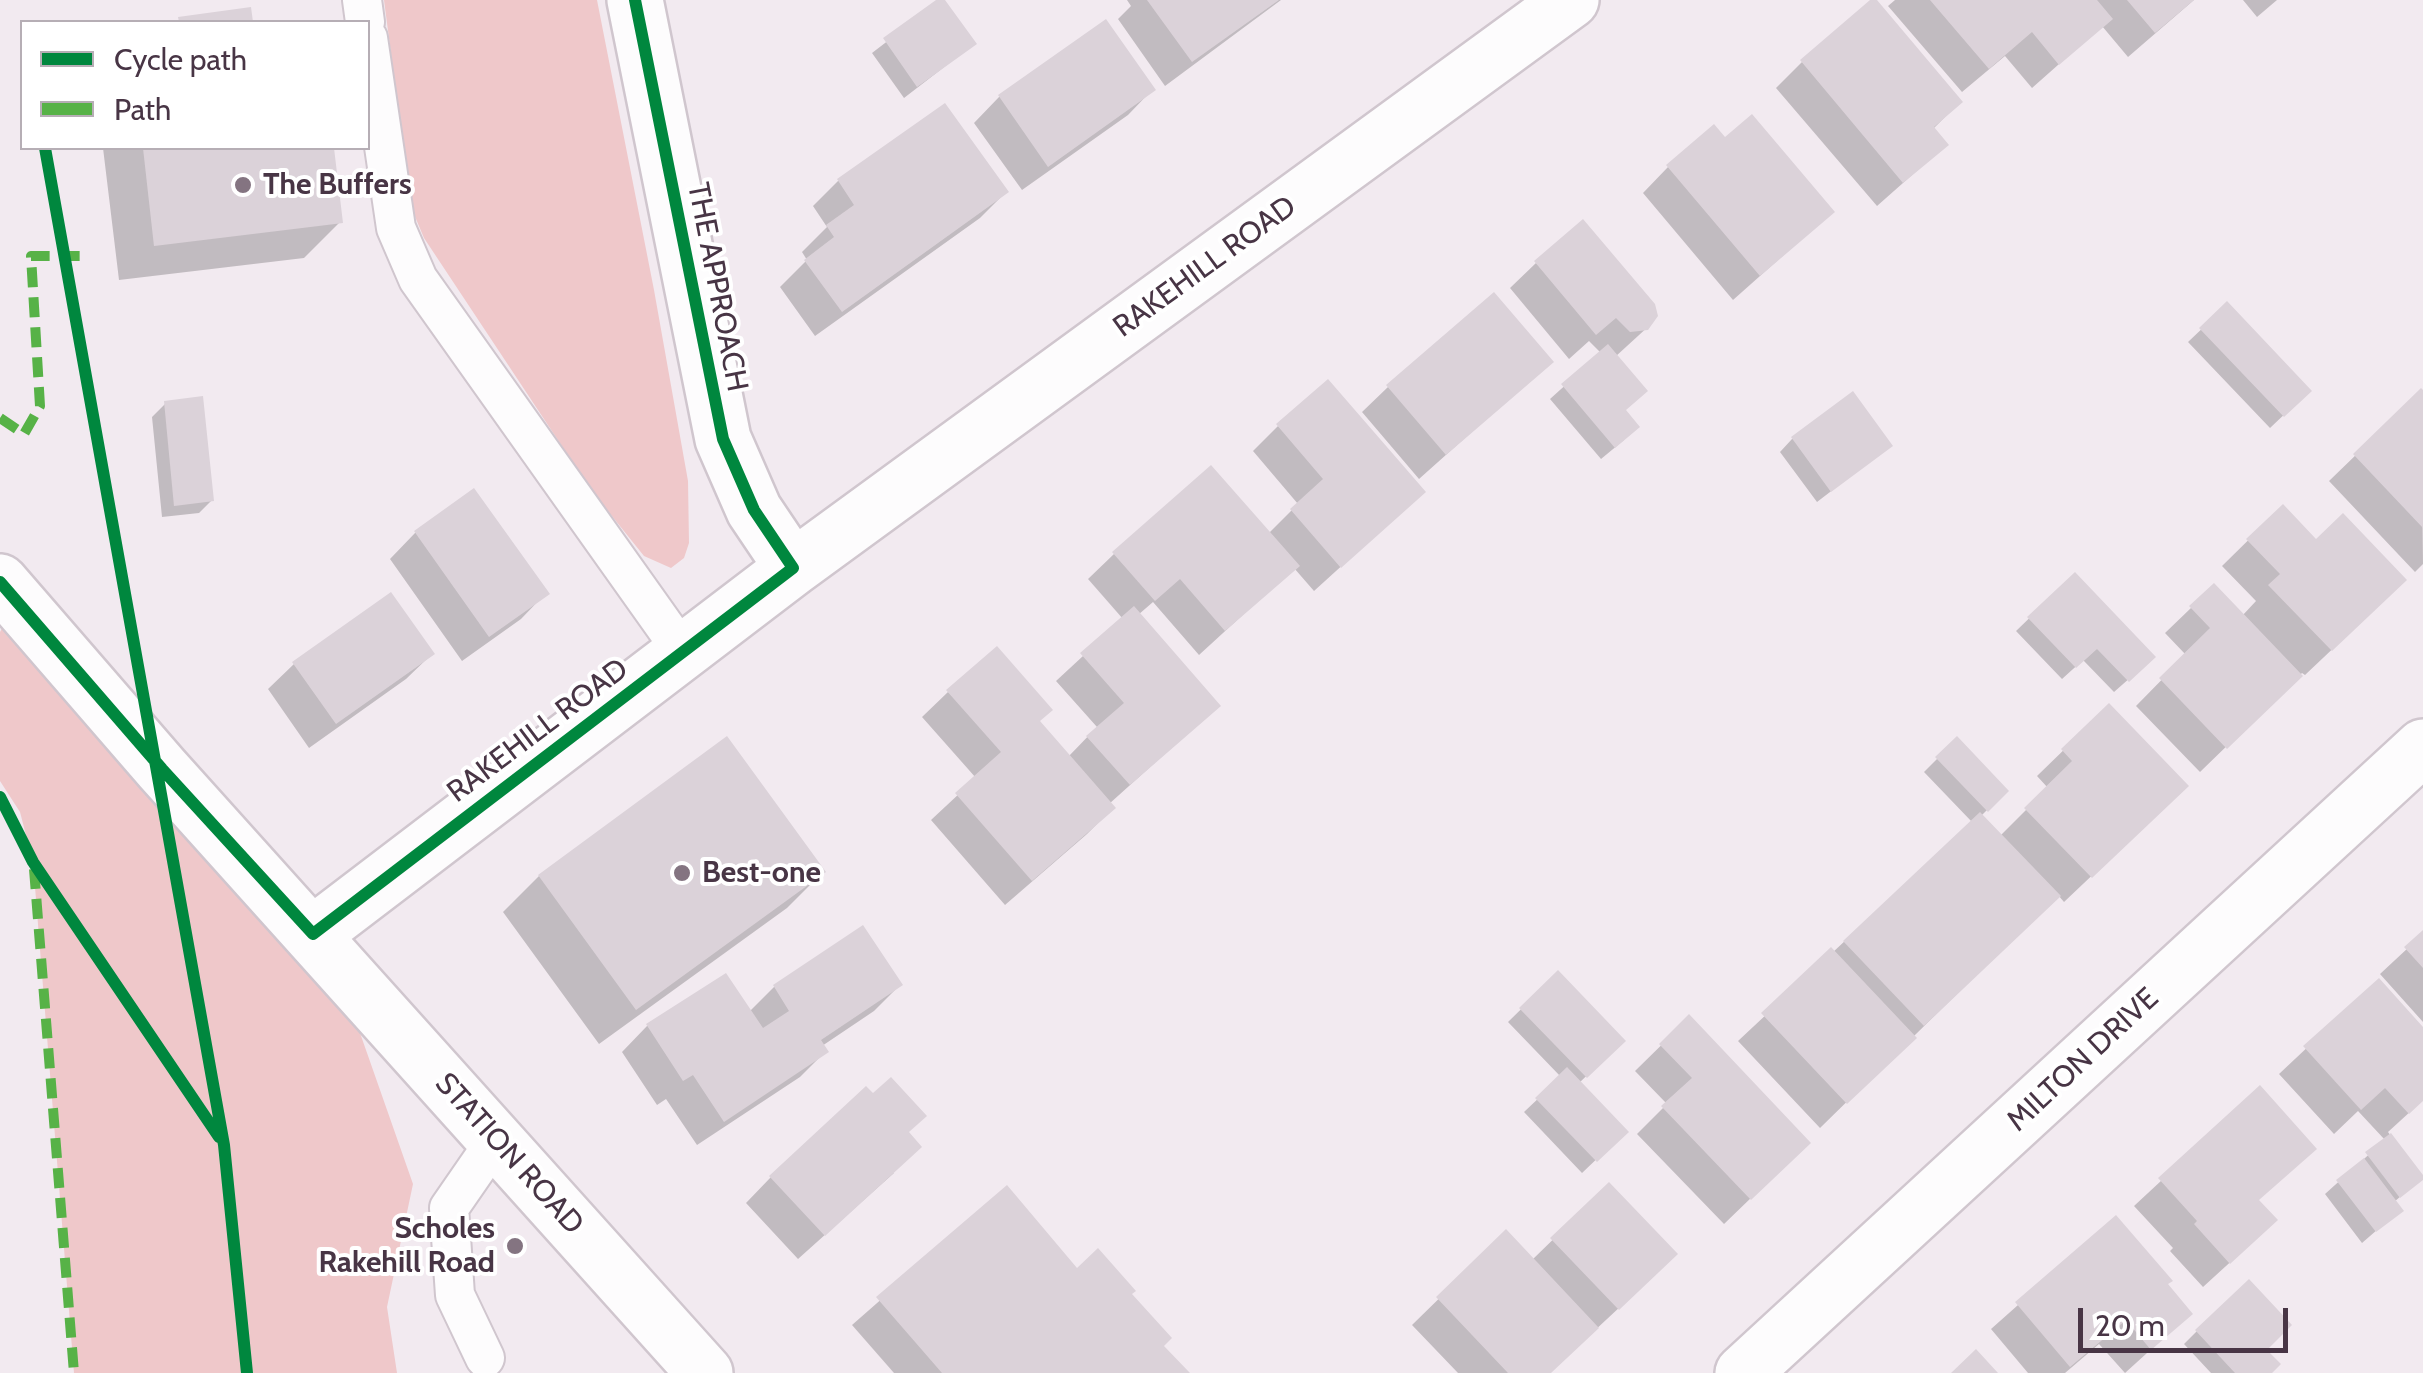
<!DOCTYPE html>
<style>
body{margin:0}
#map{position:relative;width:2423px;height:1373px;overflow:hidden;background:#f2eaf0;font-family:Cabin,sans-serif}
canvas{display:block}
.legend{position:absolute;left:20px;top:20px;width:350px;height:130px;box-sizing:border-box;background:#fff;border:2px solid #b6aeb5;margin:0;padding:12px 18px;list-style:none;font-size:30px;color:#483545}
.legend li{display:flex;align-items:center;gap:20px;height:50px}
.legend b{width:50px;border:2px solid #b6aeb5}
.scale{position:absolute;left:2078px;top:1308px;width:210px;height:45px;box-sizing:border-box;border:5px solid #483545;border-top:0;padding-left:12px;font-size:30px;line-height:35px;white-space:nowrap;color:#483545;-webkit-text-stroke:8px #fff;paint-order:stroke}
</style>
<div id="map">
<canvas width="2423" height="1373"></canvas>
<ul class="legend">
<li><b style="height:12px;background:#00873e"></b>Cycle path</li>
<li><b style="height:12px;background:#57b247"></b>Path</li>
</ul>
<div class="scale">20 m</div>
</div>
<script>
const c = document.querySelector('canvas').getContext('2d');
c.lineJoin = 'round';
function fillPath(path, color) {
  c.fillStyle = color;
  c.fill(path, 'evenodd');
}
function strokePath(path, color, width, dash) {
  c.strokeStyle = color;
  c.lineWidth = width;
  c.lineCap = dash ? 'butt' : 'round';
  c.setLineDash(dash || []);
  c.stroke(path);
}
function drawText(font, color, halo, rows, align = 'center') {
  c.font = font + ' Cabin,sans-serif';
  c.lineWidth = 8;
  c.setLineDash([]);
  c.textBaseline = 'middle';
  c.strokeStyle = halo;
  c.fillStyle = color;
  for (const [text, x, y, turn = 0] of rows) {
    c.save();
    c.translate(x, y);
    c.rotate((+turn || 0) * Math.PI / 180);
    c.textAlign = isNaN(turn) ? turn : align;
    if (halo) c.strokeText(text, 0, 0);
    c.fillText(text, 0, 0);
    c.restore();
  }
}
fillPath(new Path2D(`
 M384 0H597L654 290 688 481 689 543 684 558 671 568 644 556 591 490 424 238 411 207Z
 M16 601 333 956 413 1184 387 1307 397 1373H74L33 862 20 812 0 781V632Z`), '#efc8ca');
fillPath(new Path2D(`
 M941 0 974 44 904 98 872 53Z
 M1127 0H1281L1165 86 1118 19 1131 6Z
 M1895 0H2194L2128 57 2102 26 2032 88 2005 56 1962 92 1888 6Z
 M2243 0H2277L2257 17Z
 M1106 22 1153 89 1128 115 1022 190 974 123 999 97Z
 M1802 62 1960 102 1933 129 1946 145 1877 206 1776 88Z
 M1724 141 1832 212 1733 300 1643 193 1668 167Z
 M103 148H332L340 222 304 258 119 280Z
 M838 181 1006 192 980 218 815 336 780 287 807 260 802 252 827 227 813 206Z
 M1536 263 1650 325 1615 357 1624 440 1601 459 1550 399 1601 353 1589 341 1569 359 1510 288Z
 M2227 305 2309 391 2270 428 2188 342Z
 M1550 362 1419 479 1362 412 1388 387Z
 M2421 392 2423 564 2415 572 2329 481Z
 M165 404 212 500 199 513 162 517 152 417Z
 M1278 426 1423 492 1314 591 1294 568 1199 655 1153 602 1138 615 1218 706 1109 804 1113 808 1087 834 1005 905 931 820 976 778 922 717 948 692 1037 722 1068 757 1097 727 1056 681 1123 619 1088 579 1114 554 1268 534 1298 504 1253 451Z
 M1792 439 1890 446 1817 502 1780 452Z
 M474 491 546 593 521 619 462 661 390 559 415 533Z
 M2282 507 2378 606 2305 675 2302 673 2200 772 2136 706 2186 655 2165 633 2191 608 2242 616 2256 601 2222 566Z
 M2074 575 2139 670 2114 692 2083 660 2062 679 2016 631Z
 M432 654 406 679 309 748 268 689 294 664Z
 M2109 706 2160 811 2064 902 2058 895 1820 1128 1738 1041 1972 822 1924 772 1957 739 2006 791 1981 816 2000 836 2048 788 2037 776Z
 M823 872 787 908 599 1044 503 912 539 876Z
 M2423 934V1022L2380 974Z
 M1558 973 1623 1041 1579 1083 1625 1132 1582 1173 1524 1112 1561 1077 1508 1022Z
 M725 976 749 1012 774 987 900 985 874 1011 822 1046 826 1051 800 1077 697 1145 666 1099 657 1105 622 1052 647 1026Z
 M2378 981 2423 1030V1100L2388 1132 2422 1178 2394 1202 2400 1210 2362 1243 2325 1194 2385 1140 2358 1111 2334 1134 2279 1074Z
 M1689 1018 1782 1168 1724 1224 1637 1134 1667 1104 1635 1071Z
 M2260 1089 2257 1202 2249 1245 2203 1287 2170 1251 2173 1248 2134 1206Z
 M894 1173 798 1259 746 1203 771 1177Z
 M1609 1185 1650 1279 1549 1373H1458L1412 1325 1506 1233 1532 1260Z
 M1007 1189 1077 1272 1130 1294 1161 1346 1186 1373H894L852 1325Z
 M2116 1218 2190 1314 2125 1373 2099 1344 2065 1373H2028L1991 1329Z
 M2197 1331 2263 1350 2269 1373H2211L2184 1344Z`), '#0003');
fillPath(new Path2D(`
 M936 0H945L977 44 917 87 883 38Z
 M1147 0H1279L1192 62Z
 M1870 0H1877L1963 102 1934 127 1949 145 1903 183 1800 60Z
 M1930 0H2097L2113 19 2059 65 2032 32 1989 69Z
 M2127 0H2194L2155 33Z
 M251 7 253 22H179L178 17Z
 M1106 19 1156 90 1048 167 998 95Z
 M945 103 1009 192 842 312 804 260 834 237 826 225 854 205 837 179Z
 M1752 114 1835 212 1760 276 1666 165 1714 124 1725 137Z
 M143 148H334L343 223 154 246Z
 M1583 219 1655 304 1658 316 1648 330 1630 332 1616 318 1596 335 1534 261Z
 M1494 292 1554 362 1446 455 1386 385Z
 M2227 301 2312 391 2284 417 2199 328Z
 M1608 344 1648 391 1626 410 1640 427 1615 448 1561 384Z
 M1328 379 1426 492 1341 568 1290 509 1323 479 1276 424Z
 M2421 388 2423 390V528L2353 454Z
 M1853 391 1893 446 1831 492 1791 437Z
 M203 396 214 501 174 506 164 401Z
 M1211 465 1300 566 1225 631 1180 579 1155 601 1112 552Z
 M474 488 550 594 489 637 414 531Z
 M2283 504 2316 539 2343 513 2407 580 2332 651 2268 585 2280 574 2246 539Z
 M2075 572 2156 657 2129 682 2097 649 2076 668 2027 617Z
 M2214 583 2303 676 2227 749 2159 678 2210 628 2189 606Z
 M391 592 435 654 336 724 292 662Z
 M1134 606 1221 706 1130 785 1086 736 1124 703 1080 653Z
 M997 646 1053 710 1040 721 1116 808 1032 881 955 793 1001 752 946 690Z
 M2109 703 2189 786 2092 878 2024 808 2072 761 2061 749Z
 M727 736 826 872 636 1010 538 875Z
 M1957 736 2009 791 1988 812 1935 757Z
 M1980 812 2061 896 1924 1026 1843 941Z
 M863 925 903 985 821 1040 829 1052 724 1122 693 1075 683 1081 646 1024 726 973 763 1028 789 1011 773 985Z
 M2423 930V968L2404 947Z
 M1831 947 1917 1038 1847 1104 1761 1013Z
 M1558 970 1626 1041 1587 1078 1519 1008Z
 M2379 978 2423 1027V1101L2409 1114 2385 1088 2361 1110 2303 1046Z
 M1689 1014 1811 1143 1751 1200 1661 1106 1692 1078 1659 1044Z
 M1567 1067 1629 1132 1597 1162 1535 1098Z
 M891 1077 927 1116 909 1132 922 1147 825 1236 769 1176 866 1086 873 1093Z
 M2260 1085 2317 1149 2259 1200 2278 1220 2230 1264 2194 1224 2197 1221 2158 1178Z
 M2391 1133 2423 1175V1180L2400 1198 2365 1152Z
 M2364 1158 2404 1211 2376 1232 2336 1180Z
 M1609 1182 1678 1254 1619 1310 1550 1238Z
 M1007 1185 1077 1268 1098 1248 1136 1291 1132 1294 1172 1338 1164 1346 1190 1373H942L876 1297Z
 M2116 1215 2173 1281 2168 1284 2193 1314 2151 1350 2126 1320 2070 1367 2015 1302Z
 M1506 1229 1599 1328 1551 1373H1508L1436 1297Z
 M2249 1279 2292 1325 2267 1350 2281 1364 2272 1373H2235L2195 1330Z
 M1976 1349 1998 1373H1951Z`), '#dbd2d9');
const service = new Path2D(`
 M362 0 365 22
 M368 38 396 228 418 279 683 652
 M485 1358 455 1295 449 1208 496 1140`);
const minor = new Path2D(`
 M635 0 723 439 754 510 793 568
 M313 934 793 568 1571 0
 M1743 1373 2423 747`);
const tertiary = new Path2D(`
 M0 582 162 769 705 1373`);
strokePath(service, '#d0c6ce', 42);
strokePath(minor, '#d0c6ce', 60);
strokePath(tertiary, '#d0c6ce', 60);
strokePath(service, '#fdfcfd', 38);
strokePath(minor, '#fdfcfd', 55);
strokePath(tertiary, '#fdfcfd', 55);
strokePath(new Path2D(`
 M0 418 24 434 40 406 31 256H81
 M34 869 74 1373`), '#57b247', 10, [20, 10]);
strokePath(new Path2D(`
 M45 148 224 1145 247 1373
 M0 582 162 769 313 934 793 568 754 510 723 439 635 0
 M0 797 33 862 219 1137`), '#00873e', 12);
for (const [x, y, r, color] of [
 [243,185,10,"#847481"],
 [682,873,10,"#847481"],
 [515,1246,10,"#847481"]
]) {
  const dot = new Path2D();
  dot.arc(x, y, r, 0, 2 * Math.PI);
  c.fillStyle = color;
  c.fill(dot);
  strokePath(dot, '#fff', 4);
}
drawText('bold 30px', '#483545', '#fff', [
 ["The Buffers",263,185],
 ["Best-one",702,873],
 ["Scholes",495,1229,"right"],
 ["Rakehill Road",495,1263,"right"]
], 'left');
drawText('30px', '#483545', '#fff', [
 ["RAKEHILL ROAD",1205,267,-36],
 ["THE APPROACH",717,287,79],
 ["RAKEHILL ROAD",538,731,-37],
 ["MILTON DRIVE",2083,1060,-43],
 ["STATION ROAD",509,1154,48]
]);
</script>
